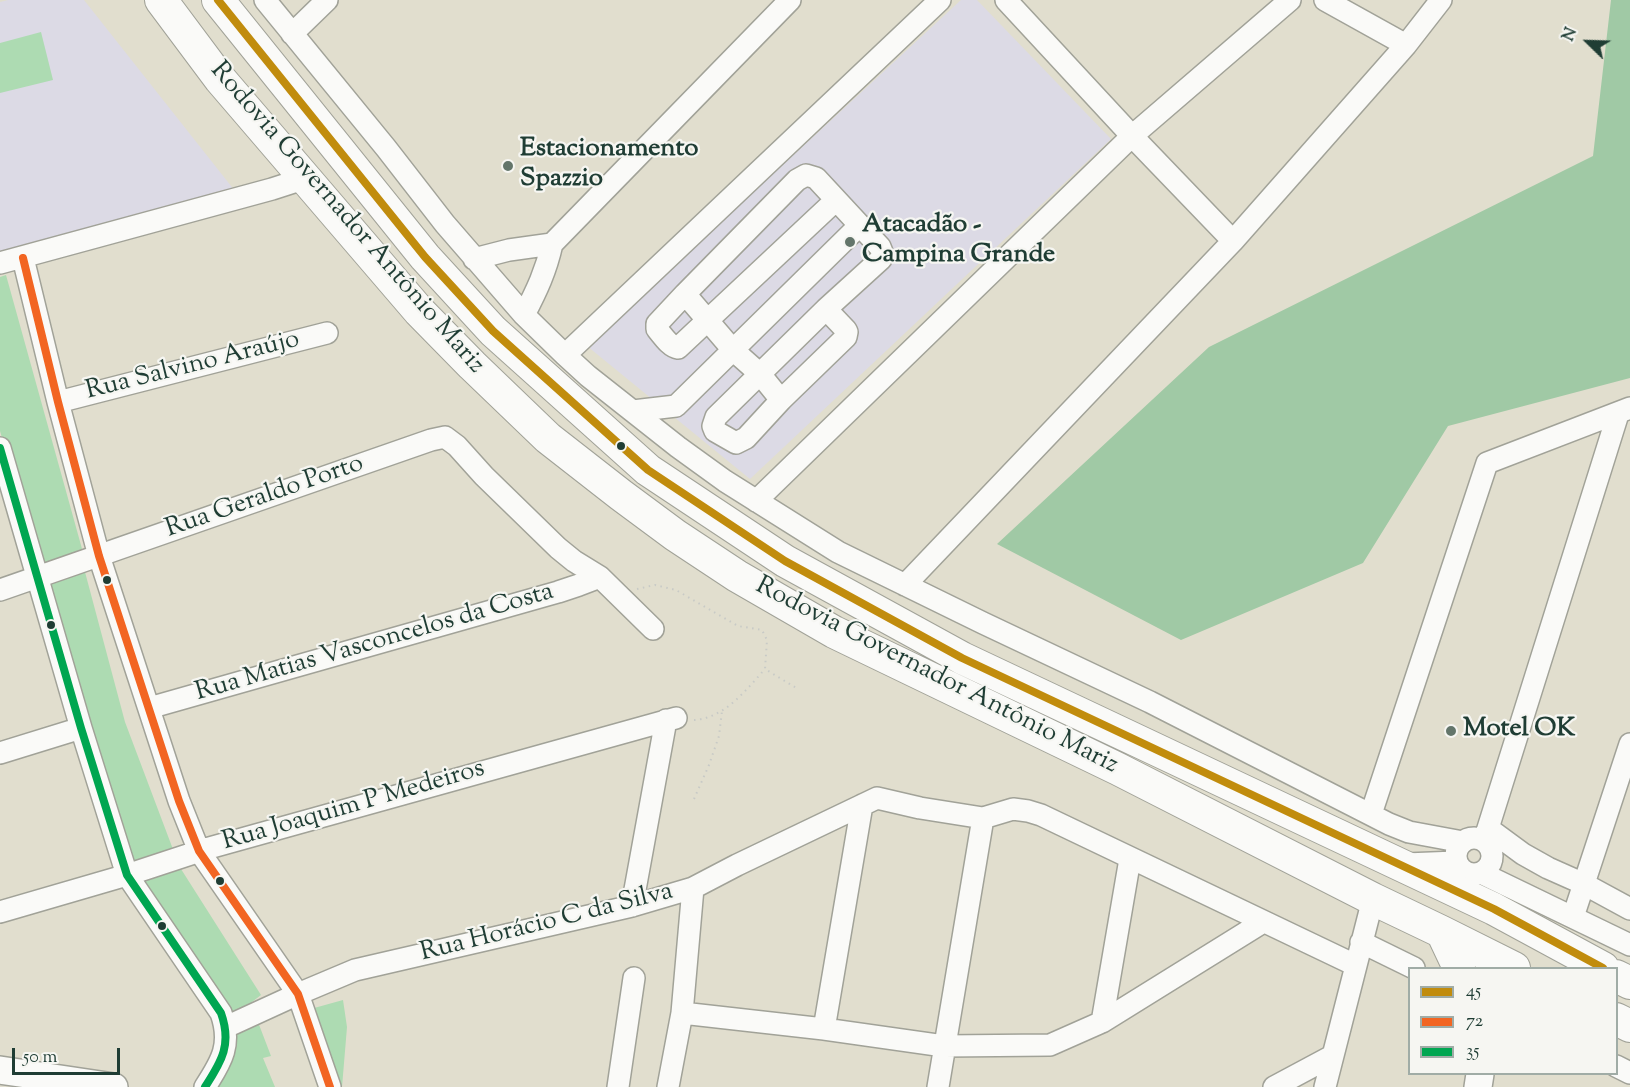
<!DOCTYPE html>
<meta charset="utf-8">
<style>
body{margin:0}
#map{position:relative;width:1630px;height:1087px;overflow:hidden;background:#e1dece;font-family:"Sorts Mill Goudy",serif}
canvas{display:block}
.legend{position:absolute;left:1408px;top:967px;width:210px;height:108px;box-sizing:border-box;background:#f6f6f2;border:2px solid #a0aca6;margin:0;padding:8px 10px;list-style:none;font-size:18px;color:#1f3d34}
.legend li{display:flex;align-items:center;gap:12px;height:30px}
.legend b{width:30px;border:2px solid #a0aca6}
.north{position:absolute;left:1558px;top:12px;width:60px;height:60px;-webkit-text-stroke:4px #f6f6f2;paint-order:stroke;rotate:293deg;font-size:16px;font-weight:700;line-height:24px;text-align:center;color:#1f3d34}
.north::after{content:'';display:block;margin:auto;width:21px;height:27px;background:#1f3d34;clip-path:polygon(50% 0,100% 100%,50% 72%,0 100%)}
.scale{position:absolute;left:12px;top:1048px;width:108px;height:27px;box-sizing:border-box;border:3px solid #1f3d34;border-top:0;padding-left:8px;font-size:18px;line-height:21px;white-space:nowrap;color:#1f3d34;-webkit-text-stroke:4px #f6f6f2;paint-order:stroke}
</style>
<div id="map">
<canvas width="1630" height="1087"></canvas>
<ul class="legend">
<li><b style="height:8px;background:#c18c0d"></b>45</li>
<li><b style="height:8px;background:#f26522"></b>72</li>
<li><b style="height:8px;background:#00a651"></b>35</li>
</ul>
<div class="north">N</div>
<div class="scale">50 m</div>
</div>
<script>
const c = document.querySelector('canvas').getContext('2d');
c.lineJoin = 'round';
function fillPath(path, color) {
  c.fillStyle = color;
  c.fill(path, 'evenodd');
}
function strokePath(path, color, width, dash) {
  c.strokeStyle = color;
  c.lineWidth = width;
  c.lineCap = dash ? 'butt' : 'round';
  c.setLineDash(dash || []);
  c.stroke(path);
}
function drawText(font, color, halo, rows, align = 'center') {
  c.font = font + ' "Sorts Mill Goudy",serif';
  c.lineWidth = 4.5;
  c.setLineDash([]);
  c.textBaseline = 'middle';
  c.strokeStyle = halo;
  c.fillStyle = color;
  for (const [text, x, y, turn = 0] of rows) {
    c.save();
    c.translate(x, y);
    c.rotate((+turn || 0) * Math.PI / 180);
    c.textAlign = isNaN(turn) ? turn : align;
    if (halo) c.strokeText(text, 0, 0);
    c.fillText(text, 0, 0);
    c.restore();
  }
}
fillPath(new Path2D(`
 M8 0H84L235 191 0 252V2Z
 M961 0H977L1111 139 750 479 587 346Z`), '#dcdae5');
fillPath(new Path2D(`
 M41 32 53 80 0 93V43Z
 M6 275 84 556 38 567 0 431V277Z
 M85 572 125 722 174 852 129 865 46 586Z
 M181 869 261 995 230 1019 136 883Z
 M343 1000 347 1027 342 1087H332L307 1010Z
 M258 1022 271 1056 263 1058 275 1087H208L232 1034Z`), '#addbb2');
fillPath(new Path2D(`
 M1611 0H1630V378L1448 426 1363 563 1181 640 997 544 1209 347 1593 156Z`), '#a0c9a5');
const minor = new Path2D(`
 M265 0 386 148 445 224 524 315 565 355 588 376 678 447 725 481 838 552 983 623 1150 702 1389 824 1409 832 1463 842
 M1006 0 1132 136 1233 241
 M1325 0 1406 45
 M292 34 327 0
 M23 258 58 402 99 556 179 801 199 851 298 994 330 1087
 M474 259 509 250 552 244
 M0 263 272 189 306 178
 M685 294 797 180 806 175 816 178 880 247 882 252 881 259 826 309 716 417 713 426 715 431 736 443 746 438 781 400 846 337 847 332 846 330 826 309
 M524 315C537 290 546 271 552 244L790 0
 M565 355 940 0
 M781 400 760 374 733 350 685 294 657 324V329C663 336 670 347 678 348L836 200
 M58 402 327 333
 M633 411 676 406 860 225
 M0 448 81 728 127 875 221 1013C232 1044 222 1061 205 1087
 M756 501 1132 136 1290 0
 M905 585 1233 241 1406 45 1441 0
 M0 590 431 440 445 437 457 446 484 476 558 548 574 561 600 577 653 629
 M149 708 558 592 579 585 600 577
 M0 753 81 728
 M1371 814 1487 463 1630 408
 M1489 829 1523 854 1548 868 1584 884 1630 909
 M1456 856a18 18 0 1 1 36 0a18 18 0 1 1-36 0Z
 M1484 841 1618 414
 M1406 864 1456 862
 M1481 873 1630 945
 M632 906 666 720
 M0 912 127 875 209 848 676 718
 M1573 917 1630 744
 M1361 942 1414 968
 M682 1013 824 1029 944 1046 1050 1045 1102 1022 1263 922
 M1102 1022 1130 859
 M226 1027 298 994 355 970 632 906 693 888 737 865 877 798 920 808 983 818 1013 809 1028 811 1041 815 1355 965
 M824 1029 862 805
 M1616 1066 1630 1073
 M618 1087 634 978
 M668 1087 682 1013 693 888
 M938 1087 983 818
 M1274 1087 1332 1056
 M1325 1087 1373 899`);
const major = new Path2D(`
 M0 1070 114 1087
 M1478 1087 1480 1074`);
const highway = new Path2D(`
 M161 0 220 79 419 311 472 365 548 438 621 495 675 535 737 576 834 632 1118 769 1373 899 1442 932 1514 968
 M218 0 425 257 493 331 648 470 785 561 962 658 1494 909 1603 968
 M1442 932 1459 968
 M1616 976 1630 983
 M1616 1019 1630 1026`);
strokePath(minor, '#a1a298', 24);
strokePath(major, '#a1a298', 30);
strokePath(highway, '#a1a298', 34);
strokePath(new Path2D(`
 M637 589 655 585 676 590 738 626 762 630 767 640 765 669 798 689
 M694 720C725 718 746 690 765 669
 M694 799 709 765 719 736 722 711`), '#c8cac6', 2, [1.5, 4.5]);
strokePath(minor, '#fafaf8', 21);
strokePath(major, '#fafaf8', 27);
strokePath(highway, '#fafaf8', 32);
strokePath(new Path2D(`
 M218 0 425 257 493 331 648 470 785 561 962 658 1494 909 1603 968`), '#c18c0d', 8);
strokePath(new Path2D(`
 M23 258 58 402 99 556 179 801 199 851 298 994 330 1087`), '#f26522', 8);
strokePath(new Path2D(`
 M0 448 81 728 127 875 221 1013C232 1044 222 1061 205 1087`), '#00a651', 8);
for (const [x, y, r, color] of [
 [508,166,6,"#63756a"],
 [850,242,6,"#63756a"],
 [621,446,5,"#1f3d34"],
 [107,580,5,"#1f3d34"],
 [51,625,5,"#1f3d34"],
 [1451,731,6,"#63756a"],
 [220,881,5,"#1f3d34"],
 [162,926,5,"#1f3d34"]
]) {
  const dot = new Path2D();
  dot.arc(x, y, r, 0, 2 * Math.PI);
  c.fillStyle = color;
  c.fill(dot);
  strokePath(dot, '#f6f6f2', 2);
}
drawText('bold 26px', '#1f3d34', '#f6f6f2', [
 ["Estacionamento",520,151],
 ["Spazzio",520,181],
 ["Atacadão -",862,227],
 ["Campina Grande",862,257],
 ["Motel OK",1463,731]
], 'left');
drawText('26px', '#1f3d34', '#f6f6f2', [
 ["Rodovia Governador Antônio Mariz",346,219,49],
 ["Rua Salvino Araújo",193,367,-14],
 ["Rua Geraldo Porto",265,498,-19],
 ["Rua Matias Vasconcelos da Costa",375,644,-16],
 ["Rodovia Governador Antônio Mariz",936,677,27],
 ["Rua Joaquim P Medeiros",354,807,-16],
 ["Rua Horácio C da Silva",547,924,-14]
]);
</script>
